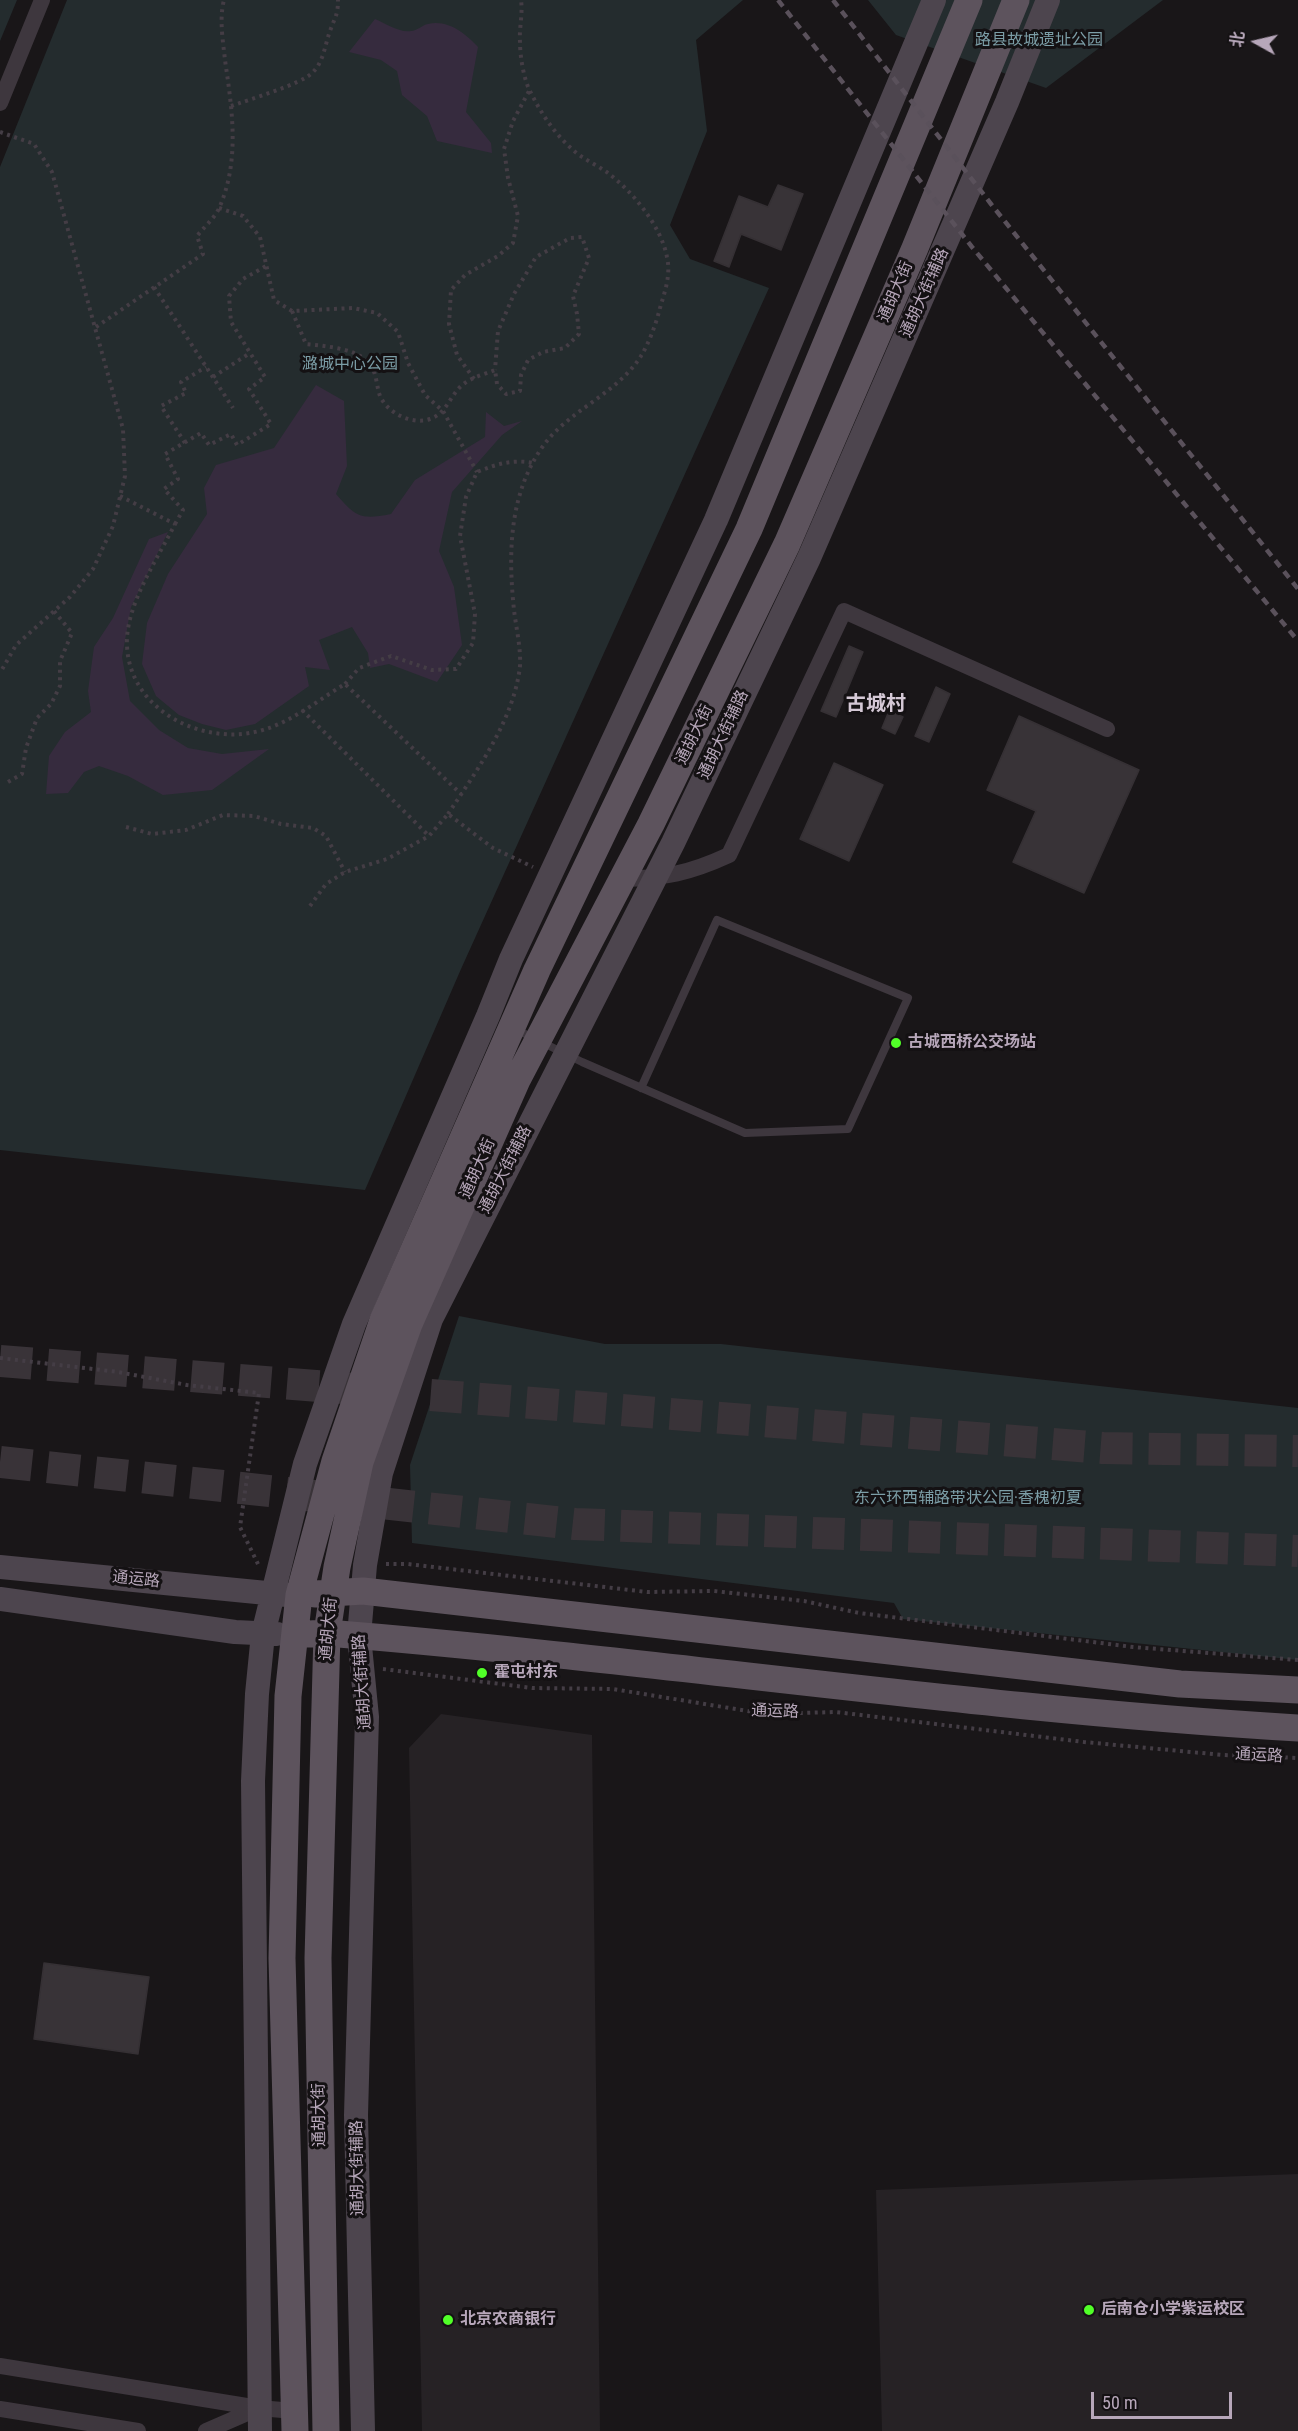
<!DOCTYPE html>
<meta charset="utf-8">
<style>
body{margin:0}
#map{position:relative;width:1298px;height:2431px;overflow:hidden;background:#191618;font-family:"Roboto Condensed","Noto Sans SC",sans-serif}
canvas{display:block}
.north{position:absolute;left:1226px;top:12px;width:60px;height:60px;-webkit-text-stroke:4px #141113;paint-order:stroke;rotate:278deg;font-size:16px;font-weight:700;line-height:24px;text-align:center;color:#b7a7ba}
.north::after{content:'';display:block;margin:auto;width:21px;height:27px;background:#b7a7ba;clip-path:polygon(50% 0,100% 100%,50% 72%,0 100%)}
.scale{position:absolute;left:1091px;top:2392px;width:141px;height:27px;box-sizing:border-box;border:3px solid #b7a7ba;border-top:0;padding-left:8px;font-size:18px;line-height:21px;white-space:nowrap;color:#b7a7ba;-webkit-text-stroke:4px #141113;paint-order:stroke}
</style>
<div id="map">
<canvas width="1298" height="2431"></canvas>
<div class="north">北</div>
<div class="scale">50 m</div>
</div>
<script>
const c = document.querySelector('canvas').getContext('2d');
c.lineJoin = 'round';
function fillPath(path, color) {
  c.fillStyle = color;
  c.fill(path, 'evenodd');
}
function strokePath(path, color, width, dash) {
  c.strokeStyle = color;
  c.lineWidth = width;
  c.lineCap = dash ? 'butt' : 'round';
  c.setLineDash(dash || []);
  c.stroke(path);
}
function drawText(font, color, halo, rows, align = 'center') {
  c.font = font + ' "Roboto Condensed","Noto Sans SC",sans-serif';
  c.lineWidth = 6;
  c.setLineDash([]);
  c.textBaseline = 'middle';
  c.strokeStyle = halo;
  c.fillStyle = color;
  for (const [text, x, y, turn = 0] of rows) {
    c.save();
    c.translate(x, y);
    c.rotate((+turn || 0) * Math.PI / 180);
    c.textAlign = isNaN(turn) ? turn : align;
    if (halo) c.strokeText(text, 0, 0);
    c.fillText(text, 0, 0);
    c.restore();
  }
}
fillPath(new Path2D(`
 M441 1714 592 1735 600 2431H422L409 1748Z
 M1298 2174V2431H882L876 2190Z`), '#262225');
fillPath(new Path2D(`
 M0 0H17L0 41Z
 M67 0H743L696 40 707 131 670 225 690 259 769 288 461 969 365 1190 0 1150V167Z
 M868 0H1163L1046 88 896 35Z
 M459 1316 605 1344H721L1298 1408V1660L903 1619 894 1603 412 1543 410 1465Z`), '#242c2e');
fillPath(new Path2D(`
 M375 19C385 23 399 33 411 31 417 31 422 25 428 24 448 19 466 34 478 47L466 112 491 143 492 153 437 141 427 116 402 95 397 71 381 60 349 52Z
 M316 385 344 401 347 466 336 494C356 517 360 520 391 514L415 480 485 437 486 412 504 426 522 421 502 435 452 492 439 551 454 587 462 645 437 682 389 664 370 668 368 653 352 627 319 640 330 670 305 667 309 686 255 724 226 730 202 724 179 715 156 696 142 664 147 623 168 574 207 514 204 488 216 465 274 448Z
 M168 532 131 607 122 657 130 701 159 730 188 748 222 754 269 749 212 790 163 795 128 776 99 766 84 772 68 793 46 794 49 756 65 732 91 712 88 691 94 647 113 618 149 539Z`), '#362b3e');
const building = new Path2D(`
 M778 185 803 194 781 250 741 234 729 267 714 261 739 196 768 207Z
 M849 646 863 652 836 717 821 711Z
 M936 687 950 694 929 742 915 736Z
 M889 711 903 717 895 734 882 728Z
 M1019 716 1139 770 1084 893 1013 862 1036 811 987 790Z
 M834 763 883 785 849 861 800 839Z
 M44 1963 149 1977 138 2054 34 2039Z`);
fillPath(building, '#383337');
strokePath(building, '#353034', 1.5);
strokePath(new Path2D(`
 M0 1361 1103 1448 1298 1451
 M0 1462 575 1524 1298 1551`), '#393338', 32, [32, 16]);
strokePath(new Path2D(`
 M231 106C248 100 301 84 312 73 324 62 325 44 330 31 335 17 338 15 338 0
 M0 132 34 144 52 172 123 429 125 476 113 526 93 569 70 597 16 645 0 673
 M219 208 243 216 260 237 274 300 292 311 353 308 377 313 398 332 408 363 425 395 443 411 477 472
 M154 287 233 408
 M292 311 306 344C324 346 355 348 368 362 377 371 376 385 380 396 388 414 413 425 430 419 448 413 450 393 465 383 473 377 485 374 495 370L497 384 506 394 520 391 521 375 528 360 543 352 565 348 579 334 577 314 573 296 589 258 582 237 570 238 536 257 514 294 498 331 495 370
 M96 327 203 254 197 236C204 227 216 217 220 206 240 159 232 109 225 60 223 41 219 19 224 0
 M213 377 250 353
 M474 379 457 355 449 324 451 290 465 275 498 256 513 243 518 216 508 178 504 149 513 121 529 91
 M185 443 161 406 186 393 181 382 206 367
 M120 496 175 524C158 558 125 606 127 645 129 712 207 749 266 729 294 720 320 699 345 684L461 794
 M175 524 183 510 164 489 178 479 165 454 201 433 209 445 231 434 237 445 271 424 249 389 265 377 231 322 229 296 243 279 266 266
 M345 684 359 668 391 656 432 670 456 669 473 643 475 614 460 536 466 497 477 472C497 464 512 459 534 463
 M302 710 429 836
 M8 782 22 774 26 748 37 718 51 704 60 686V661L72 633 54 611
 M448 814C477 770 514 720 520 666 521 648 516 627 514 610 508 553 509 494 543 446 569 410 617 394 641 356 649 343 656 324 660 308 665 291 671 275 667 257 661 226 633 192 608 173 597 165 583 159 573 150 555 134 542 115 531 93 524 81 520 57 520 42 519 28 523 14 521 0
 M126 827 152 834 186 830 223 815 254 816 281 824 313 828 326 836 345 872
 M310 906 326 884 345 872 387 859 429 836 448 814 493 848 533 867
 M0 1358 118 1372 187 1385 259 1393 240 1527 258 1564
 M386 1564H408L647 1592 714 1591 804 1601 859 1613 1133 1647 1298 1660
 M383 1669 532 1688 613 1689 766 1714 836 1712 1084 1742 1223 1755 1298 1758`), '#443d45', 4, [3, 4.5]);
strokePath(new Path2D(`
 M515 1029 582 1062 745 1133 848 1129 908 998 717 920 641 1088`), '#3e373e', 8);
strokePath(new Path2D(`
 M0 103 42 0
 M622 879C665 878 690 873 729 855L844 611 1107 729
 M0 2366 259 2408 294 2411
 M0 2409 138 2431
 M206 2431 259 2408`), '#3e373e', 16);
strokePath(new Path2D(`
 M0 1567 287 1595
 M0 1599 235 1632 277 1634
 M260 2431 253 1781 257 1694 263 1634 305 1464 354 1324 488 1016 511 959 716 520 934 0
 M363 2431 356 2115 367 1717 359 1636 365 1565 381 1473 431 1319 673 843 809 558 1007 102 1048 0`), '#4d454e', 24);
strokePath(new Path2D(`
 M315 1594 363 1591 1180 1684 1298 1690
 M309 1634 327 1633C651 1659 973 1709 1298 1728
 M295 2431 282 1958 288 1696 299 1595 335 1461 383 1320 537 970 749 529 969 0
 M326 2431 318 1958 327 1633 337 1567 360 1462 409 1324 517 1080 651 824 787 544 915 248 1016 0`), '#5d535d', 27);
strokePath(new Path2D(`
 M778 0 972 247 1298 641
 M833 0 991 204 1298 589`), '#5a515b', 4.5, [8, 6]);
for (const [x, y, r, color] of [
 [896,1043,6,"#51ff28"],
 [482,1673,6,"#51ff28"],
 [1089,2310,6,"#51ff28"],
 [448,2320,6,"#51ff28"]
]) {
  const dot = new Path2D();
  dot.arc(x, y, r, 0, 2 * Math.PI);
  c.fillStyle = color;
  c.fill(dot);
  strokePath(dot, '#141113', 2);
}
drawText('16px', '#7c9ea7', '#141113', [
 ["路县故城遗址公园",1039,41],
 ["潞城中心公园",350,365],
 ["东六环西辅路带状公园·香槐初夏",968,1499]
]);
drawText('16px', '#b7a7ba', '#141113', [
 ["通胡大街",896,292,-67],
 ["通胡大街辅路",925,293,-66],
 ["通胡大街",695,735,-64],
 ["通胡大街辅路",724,735,-65],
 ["通胡大街",478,1169,-66],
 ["通胡大街辅路",506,1170,-63],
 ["通运路",136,1580,6],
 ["通胡大街",329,1629,-85],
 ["通胡大街辅路",363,1682,-94],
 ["通运路",775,1712,2],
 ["通运路",1259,1756,3],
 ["通胡大街",320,2115,-91],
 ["通胡大街辅路",358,2168,-91]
]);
drawText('bold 16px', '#b7a7ba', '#141113', [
 ["古城西桥公交场站",908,1043],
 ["霍屯村东",494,1673],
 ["后南仓小学紫运校区",1101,2310],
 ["北京农商银行",460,2320]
], 'left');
drawText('bold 20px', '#d4c8d5', '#141113', [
 ["古城村",876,705]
]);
</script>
